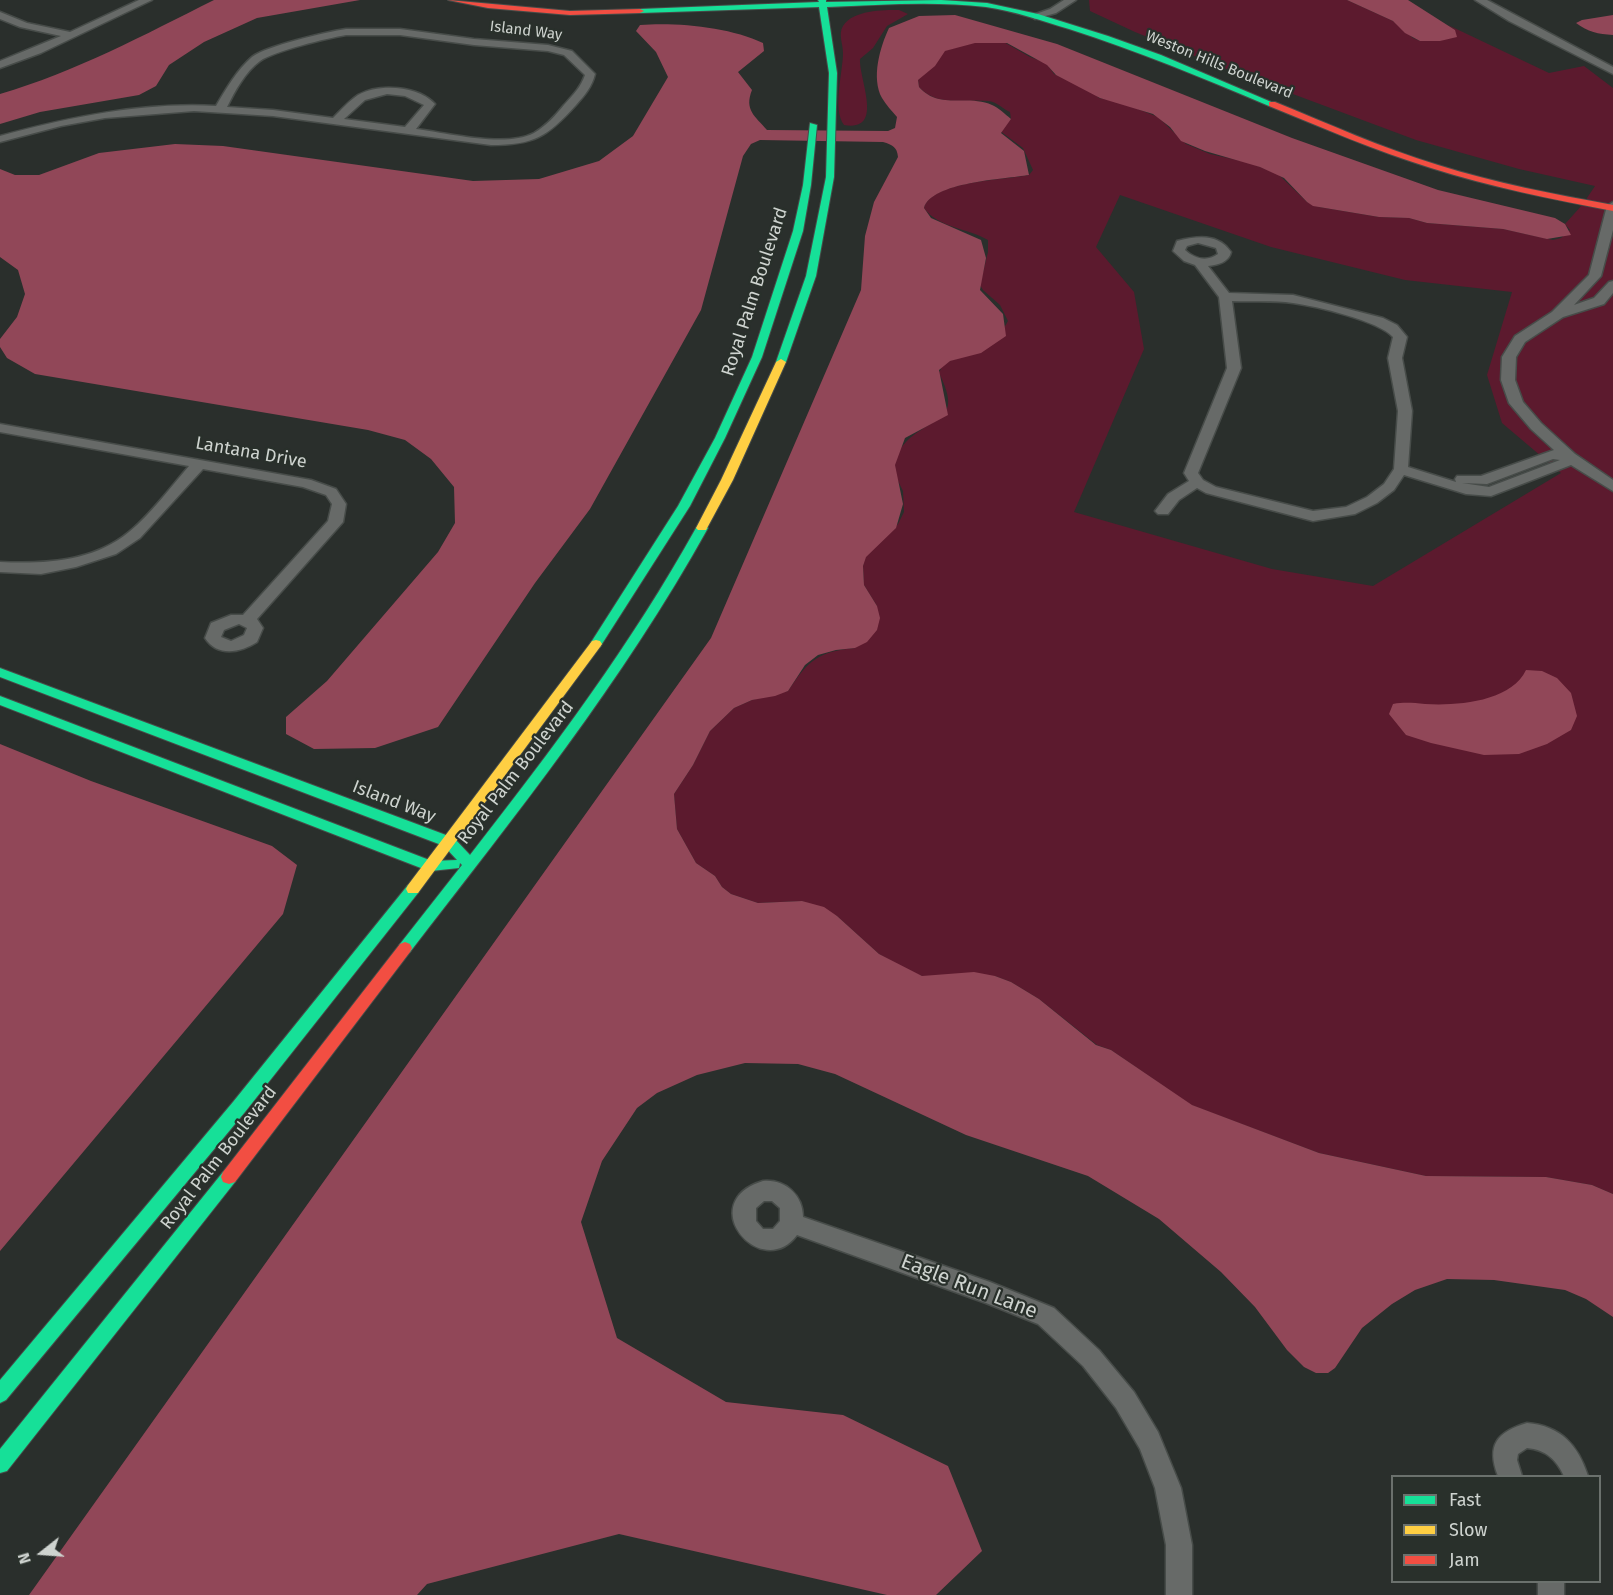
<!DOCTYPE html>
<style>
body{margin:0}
#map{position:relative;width:1613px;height:1595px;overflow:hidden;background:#2a2f2c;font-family:"Fira Sans",sans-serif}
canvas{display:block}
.legend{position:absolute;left:1391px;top:1475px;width:210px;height:108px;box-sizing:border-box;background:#29302b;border:2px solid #6b716d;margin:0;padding:8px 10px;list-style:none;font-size:18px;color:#ced3cf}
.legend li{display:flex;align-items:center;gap:12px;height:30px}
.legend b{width:30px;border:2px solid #6b716d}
.north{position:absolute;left:12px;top:1523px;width:60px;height:60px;-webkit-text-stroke:4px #29302b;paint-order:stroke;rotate:253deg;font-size:16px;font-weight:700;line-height:24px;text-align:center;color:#ced3cf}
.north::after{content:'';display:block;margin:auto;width:21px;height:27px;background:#ced3cf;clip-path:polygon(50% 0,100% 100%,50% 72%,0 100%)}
</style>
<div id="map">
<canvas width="1613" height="1595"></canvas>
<ul class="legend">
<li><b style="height:8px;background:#16e098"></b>Fast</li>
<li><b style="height:8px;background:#ffcf43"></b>Slow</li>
<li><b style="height:8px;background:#f24e42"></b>Jam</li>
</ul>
<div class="north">N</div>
</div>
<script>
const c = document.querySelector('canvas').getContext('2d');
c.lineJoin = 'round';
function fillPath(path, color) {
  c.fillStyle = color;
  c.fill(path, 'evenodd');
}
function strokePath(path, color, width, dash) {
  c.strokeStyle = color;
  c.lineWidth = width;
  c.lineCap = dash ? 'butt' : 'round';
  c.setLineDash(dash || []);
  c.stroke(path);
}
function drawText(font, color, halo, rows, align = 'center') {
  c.font = font + ' "Fira Sans",sans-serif';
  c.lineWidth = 4.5;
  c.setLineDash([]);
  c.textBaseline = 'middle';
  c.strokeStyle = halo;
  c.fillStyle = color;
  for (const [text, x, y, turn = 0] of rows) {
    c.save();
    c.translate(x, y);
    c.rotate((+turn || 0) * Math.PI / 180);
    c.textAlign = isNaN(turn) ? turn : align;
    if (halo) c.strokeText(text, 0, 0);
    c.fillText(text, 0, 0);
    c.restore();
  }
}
fillPath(new Path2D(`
 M1089 0H1347L1393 21 1413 38 1420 41H1440L1455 30 1448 25 1549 73 1584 66 1613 88V1194L1592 1185 1546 1177 1426 1176 1319 1153 1191 1105 1111 1050 1097 1045 1039 999 1011 982 995 976H922L910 972 879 954 837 916 802 901 758 903 731 894 722 887 715 876 696 863 677 829 674 794 693 765 710 731 734 708 752 700 788 691C809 660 817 652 855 648L877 606 864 585 863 566 866 553 898 524 904 512 903 491 891 467C895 458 899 449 906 442 933 415 964 423 939 373L944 362C969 357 997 343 1008 321L1000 305 983 290 980 285 988 252V240C968 228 938 228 924 208 931 182 1000 180 1023 176L1029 175 1033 170 1023 148 1000 131 1011 119 1010 112C1003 109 997 102 989 101 965 98 938 108 919 87L918 80 940 52 977 41H1002L1030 57 1046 63 1054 74 1093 92 1099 98 1120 102 1158 117 1186 144 1210 154 1250 163 1278 174 1307 202 1319 207 1379 217 1409 218 1427 223 1503 229 1553 240 1561 238 1570 230 1565 224 1583 204 1595 186 1519 169 1416 140 1234 72 1135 32 1090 11ZM1120 195 1271 247 1405 280 1512 292 1487 375 1502 423 1561 473 1373 586 1272 569 1074 512 1144 349 1134 292 1096 247Z
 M899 10 908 14 887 26 873 48 860 59C859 80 885 132 844 125 832 109 843 72 843 53 843 44 838 34 843 26 853 10 883 10 899 10Z`), '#5c1a2e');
fillPath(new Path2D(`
 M214 0H360L257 18 204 42 169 65 156 86 139 95 40 112 0 124V94C75 72 144 35 214 0Z
 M1347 0H1408L1455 30 1457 37 1440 41H1420L1405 33 1393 21Z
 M955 15 1057 44 1292 138 1438 190 1555 218 1565 224 1571 235 1547 239 1503 229 1427 223 1409 218 1379 217 1313 206 1307 202 1284 178 1260 167 1205 151 1181 141 1170 127 1153 114 1100 98 1056 75 1047 65 1007 43H975L945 51 935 66 918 80 919 87C939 110 968 94 992 105 999 108 1005 114 1011 119L1001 133 1024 151 1029 175C1005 179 931 182 924 208L931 218 981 240 986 258 980 290 1003 314 1006 336 981 353 950 361 939 370 948 415 905 438 895 465 903 504 896 528 866 557 863 566 864 585 877 606 880 618 877 630 867 642 855 648 836 650 818 655 805 665 788 691 775 696 752 700 734 708 710 731 693 765 674 794 677 829 696 863 715 876 722 887 731 894 758 903 802 901 824 907 837 916 879 954 922 976 974 972 995 976 1011 982 1039 999 1096 1045 1111 1050 1192 1105 1319 1153 1426 1176 1546 1177 1592 1185 1613 1194V1317L1586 1299 1565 1290 1494 1280 1447 1279 1415 1290 1392 1304 1362 1328 1335 1368 1328 1373H1316L1304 1367 1287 1350 1255 1307 1221 1272 1159 1219 1088 1176 966 1135 835 1074 798 1064 745 1063 697 1075 657 1093 637 1108 602 1161 581 1222 617 1338 726 1402 843 1415 948 1466 982 1551 936 1595H887L619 1534 427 1584 417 1595H29L711 638 861 290 865 236 874 202 898 157C897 147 893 145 883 142L760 140 751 144 743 156 701 310 590 509 535 583 438 727 375 748 314 749 286 734V717L327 681 438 552 455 523 454 487 431 459 405 440 368 430 35 374 7 358 0 347V339L17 317 25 294 18 270 0 257V169L15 175H39L99 153 175 144 223 146 473 181 539 179 599 161 633 136 668 77 656 52 636 31 640 25C676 22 730 27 763 43L764 51 738 72 752 90C744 110 755 116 767 130L888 131 895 128 897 117C892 111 886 105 882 98 871 78 880 47 889 28L919 16Z
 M1613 15V35C1598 34 1588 32 1576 23L1582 20Z
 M1526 670 1542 671 1557 678 1571 693 1577 716 1571 730 1547 744 1519 754 1484 755 1431 743 1406 735 1389 714 1393 704C1405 702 1413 703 1425 704 1456 706 1511 702 1526 670Z
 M0 744 91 781 272 846 297 865 283 914 0 1251Z`), '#914758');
const street = new Path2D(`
 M139 0H152L41 53 0 68V61L61 36 20 27 0 19V12L27 23 70 32Z
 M1064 0H1076L1056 13 1035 19 1030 16 1050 9Z
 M1475 0H1487L1613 67V74L1509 21Z
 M346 29H400L474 39 548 45 572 51 595 74C592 87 584 96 576 105 547 137 534 145 491 145L273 116 194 111 105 118 61 126 0 142V136C70 117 143 102 216 106 226 89 237 70 252 57 266 46 327 32 346 29ZM346 35H400L474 45 548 51 564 55 585 75C581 87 573 95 564 105 556 115 546 126 534 133 505 148 448 133 416 129L435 104C418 86 380 83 358 95 349 101 341 110 333 118L273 110 227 107C235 91 245 72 260 61 274 51 328 38 346 35ZM387 94 405 96 424 105 405 127 344 119 365 100Z
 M1613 202V230L1601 276 1574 305 1594 298 1609 282 1613 281V293L1604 304 1563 317 1525 342 1516 357 1515 380 1523 402 1541 423 1575 454 1613 480V491L1571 465 1491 496 1466 494 1404 475 1394 490 1377 503 1355 514 1313 521 1206 493 1197 488 1179 500 1168 514H1158L1155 511 1168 494 1189 481 1184 473 1227 368 1219 297 1195 265 1184 261 1173 251 1177 241C1197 236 1218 233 1231 252 1229 262 1218 265 1208 266L1229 293 1293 295 1383 318 1397 325 1407 337 1402 358 1412 411 1408 467 1456 482 1455 479 1457 476H1481L1554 450 1531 429 1509 403 1501 380 1502 357 1515 336 1552 312 1589 275 1607 206ZM1198 243 1216 248 1218 254C1207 262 1195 259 1185 250L1187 246ZM1232 301C1252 302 1273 300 1293 303 1316 306 1379 321 1393 337L1388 358 1398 411 1394 469 1384 484 1367 497 1346 507 1313 511 1216 487 1203 480 1198 473 1241 368ZM1553 459 1560 460 1489 487 1462 483 1487 484Z
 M0 424 311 480 336 489 346 504 343 522 257 619 263 628 257 642C240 653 217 657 205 638L211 623 231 615H243L328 521 332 504 326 495 303 487 203 469 140 538 116 554 76 567 41 574 0 572V562C44 564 93 562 129 532 151 514 170 488 189 466L0 432ZM239 624 247 628 244 635 231 641 221 637 224 630Z
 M763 1181C785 1179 803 1195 803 1217L990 1282 1054 1308 1099 1350 1134 1392 1158 1432 1181 1488 1192 1545V1595H1166V1545L1155 1488 1140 1449 1116 1408 1083 1366 1038 1324 986 1303 797 1235C761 1283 693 1202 763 1181ZM764 1201H772L780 1208V1221L773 1229H763L756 1221V1208Z
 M1527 1423C1561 1426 1578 1445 1588 1476H1564C1556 1459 1546 1450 1527 1448L1518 1454 1517 1460 1522 1476H1498C1486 1445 1497 1432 1527 1423Z
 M1538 1582H1564V1595H1538Z`);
const fast = new Path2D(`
 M818 0H826V2L941 0 987 3 1038 14 1108 36 1161 55 1276 104 1269 106C1203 78 1138 51 1069 29 1042 21 1014 11 986 7 933 1 880 5 827 7L837 73 834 177 816 276 786 362 781 365 776 362 806 276 826 177 829 73 819 7 640 13 636 11 640 9 819 2Z
 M810 123 817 125 811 185 803 231 762 357 725 438 690 506 600 647H592L590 644 678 506 715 438 752 357 793 231 803 185Z
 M702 524 708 528C622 683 517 813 410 952L405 954 400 952 398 948 400 944 462 865 460 863 459 868 431 871 426 870 0 705V696L432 861 457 860 444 846 0 677V668L454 838 470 855C552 750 631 645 696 528Z
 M413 884 418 885 420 889 418 893 245 1112 6 1400 0 1403V1380L233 1102 408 885Z
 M229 1170 235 1172 237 1177 235 1182 7 1471 0 1473V1449L223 1172Z`);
const slow = new Path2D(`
 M781 359 786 362 733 480 706 530H698L696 528 721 480 776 362Z
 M596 640 600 641 602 644 600 647 418 893H408L406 889 408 885 592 641Z`);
const jam = new Path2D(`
 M448 0 570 11 640 9 644 11 640 13 570 15 488 8Z
 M1269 102H1275C1329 124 1382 148 1438 165 1495 183 1554 194 1613 205V211C1552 199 1490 187 1431 168 1376 151 1323 128 1269 106Z
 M405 942 410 944 412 948 410 952 235 1182 229 1184 223 1182 221 1177 223 1172 400 944Z`);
strokePath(street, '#474c49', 3);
strokePath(fast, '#474c49', 2);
strokePath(slow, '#474c49', 2);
strokePath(jam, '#474c49', 2);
fillPath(street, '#676a68');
fillPath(fast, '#16e098');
fillPath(slow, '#ffcf43');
fillPath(jam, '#f24e42');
drawText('15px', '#ced3cf', '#29302b', [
 ["Island Way",526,31,7],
 ["Weston Hills Boulevard",1219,65,22]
]);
drawText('18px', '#ced3cf', '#29302b', [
 ["Royal Palm Boulevard",755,292,-72],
 ["Lantana Drive",251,453,10],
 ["Royal Palm Boulevard",516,773,-52],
 ["Island Way",394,802,21],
 ["Royal Palm Boulevard",219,1158,-52]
]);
drawText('21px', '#ced3cf', '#29302b', [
 ["Eagle Run Lane",969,1287,21]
]);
</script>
